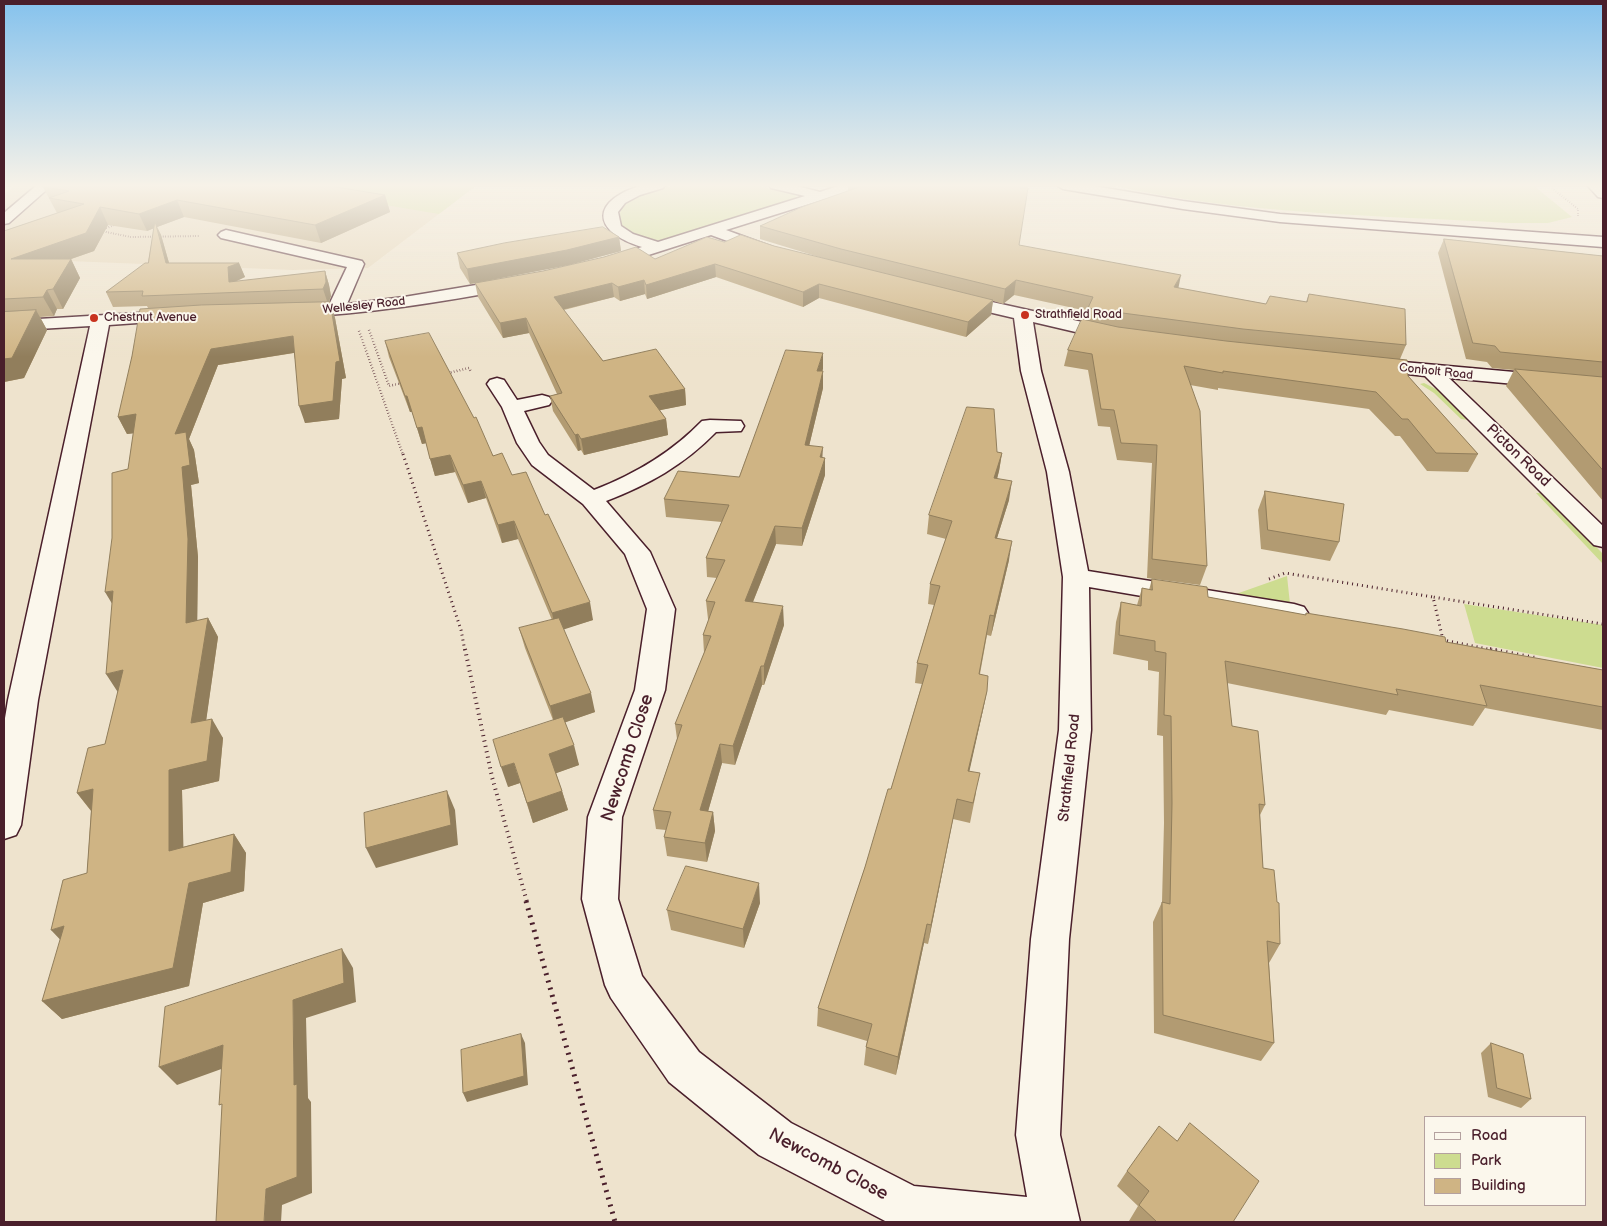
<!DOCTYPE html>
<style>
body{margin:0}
#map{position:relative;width:1607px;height:1226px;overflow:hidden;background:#eee3cd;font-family:"Balsamiq Sans",sans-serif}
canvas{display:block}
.frame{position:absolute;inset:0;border:5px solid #4a1f2b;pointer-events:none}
.legend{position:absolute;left:1424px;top:1116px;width:162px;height:90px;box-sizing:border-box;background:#fbf7ec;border:1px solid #b4a19f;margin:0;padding:6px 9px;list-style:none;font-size:15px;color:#4a1f2b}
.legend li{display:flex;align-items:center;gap:10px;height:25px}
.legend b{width:25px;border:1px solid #b4a19f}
</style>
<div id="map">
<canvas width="1607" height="1226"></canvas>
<div class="frame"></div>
<ul class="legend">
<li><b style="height:6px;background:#fbf7ec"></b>Road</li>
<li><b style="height:14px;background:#cddc90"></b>Park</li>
<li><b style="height:14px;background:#cfb484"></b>Building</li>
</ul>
</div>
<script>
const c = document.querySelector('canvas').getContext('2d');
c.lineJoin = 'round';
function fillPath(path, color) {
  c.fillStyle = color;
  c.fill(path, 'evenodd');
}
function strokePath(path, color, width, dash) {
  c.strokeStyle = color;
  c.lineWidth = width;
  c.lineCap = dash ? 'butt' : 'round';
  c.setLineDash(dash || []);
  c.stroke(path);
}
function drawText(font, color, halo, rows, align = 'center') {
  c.font = font + ' "Balsamiq Sans",sans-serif';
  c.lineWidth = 4;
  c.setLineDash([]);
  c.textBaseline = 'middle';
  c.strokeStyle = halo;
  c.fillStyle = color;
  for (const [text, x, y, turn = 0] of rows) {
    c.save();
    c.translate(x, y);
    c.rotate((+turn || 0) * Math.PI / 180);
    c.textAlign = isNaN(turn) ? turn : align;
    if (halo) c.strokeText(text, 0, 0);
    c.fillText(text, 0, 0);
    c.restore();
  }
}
fillPath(new Path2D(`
 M15 185H477L368 268 293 270 67 261 4 263V194Z`), '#e5d5b7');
fillPath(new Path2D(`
 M185 185H477L439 214 283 188Z
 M675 185H757L774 190 788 189 794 193 797 198 791 202 669 239C663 240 656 241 649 240 626 238 606 219 630 200 642 190 660 189 675 185Z
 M1111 185H1533L1572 217 1548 223H1508C1376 215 1241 215 1111 185Z
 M1424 383 1438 390 1469 420 1461 419 1434 393 1420 384Z
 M1536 493H1544L1603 554V564Z
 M1287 576 1290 604 1236 594Z
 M1464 604 1603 625V668L1475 643Z`), '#cddc90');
const minor = new Path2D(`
 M37 185H52L9 223 4 224V213Z
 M643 185H665L663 188 640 195 625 203 618 212 621 226 633 234 658 242 805 196 771 188 769 185H793L820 192 841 185H862L860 188 726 230 775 248 777 251 775 254H763L711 235 614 266H602L600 263 602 260 642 247C590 231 591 200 643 185Z
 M226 230 362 261 364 264 347 304 404 297 512 279 518 280 520 284 518 288 512 289C440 302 368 314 295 317L289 316 286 312 289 308 329 305 347 267 221 238 218 235 221 232Z
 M956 294 1114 329 1120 331 1123 335 1120 339 1114 341 1033 322 1041 371 1069 472 1088 571 1294 604 1304 607 1308 613 1304 619 1294 622 1089 587 1091 730 1069 939 1060 1135 1080 1222H887L759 1155 669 1082 611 998 605 985 582 899 588 817 635 690 647 609 625 554 583 504 532 465 517 443 502 407 487 384 490 380 497 378 504 380 517 400 542 395 549 397 552 401 549 405 524 411 539 442 548 455 594 490C635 474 671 453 702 421L710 420 741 421 744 426 741 431 716 432C684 465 648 485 606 501L650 552 675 609 665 690 622 817 618 899 642 976 699 1052 791 1123 914 1186 1027 1197 1016 1135 1031 939 1059 730 1063 577 1047 472 1021 371 1014 318 950 303 947 299 950 295Z
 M174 311 180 312 183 316 180 320 109 325 38 700 21 825 16 835 4 839V724L8 700 90 326 4 331V321Z
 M1370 359 1603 380V392L1449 378 1603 526V547L1594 545 1425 376 1363 369 1360 365 1363 361Z`);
const major = new Path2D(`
 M1056 185H1088L1183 201 1280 214 1603 237V247L1280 222 1183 209 1063 189Z`);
const highway = new Path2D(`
 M1587 185H1602L1603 198 1598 197Z`);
strokePath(minor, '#4a1f2b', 3);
strokePath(major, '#4a1f2b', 3);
strokePath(highway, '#4a1f2b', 3);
strokePath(new Path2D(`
 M1548 185 1578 209V216
 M104 229 117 224
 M101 231 131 237 199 236`), '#4a1f2b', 2, [0.5, 2]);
strokePath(new Path2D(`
 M369 330 389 386 402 383
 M359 331 403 455
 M448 373 469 368 471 372`), '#4a1f2b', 2.5, [0.5, 2.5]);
strokePath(new Path2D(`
 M403 454 461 630 465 651
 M1269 579 1285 573 1433 597
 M1497 651 1443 640 1433 597 1603 624`), '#4a1f2b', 3, [1, 4]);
strokePath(new Path2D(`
 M465 649 492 777 527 902
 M1490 649 1535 658`), '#4a1f2b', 4, [1, 4.5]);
strokePath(new Path2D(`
 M526 901 615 1222`), '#4a1f2b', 5, [2, 5.5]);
fillPath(minor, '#fbf7ec');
fillPath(major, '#fbf7ec');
fillPath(highway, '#fbf7ec');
fillPath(new Path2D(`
 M848 185H1017L1020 188 1019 246 1178 288 1266 304 1306 302 1309 294 1406 345 1400 359 1408 376 1478 454 1468 472 1427 471 1400 436H1395L1369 409 1218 388V390L1190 385 1207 566 1200 585 1147 578 1152 463 1117 460 1110 427 1098 426 1088 370 1064 366 1068 350 1086 320 1087 311 1014 295 1003 304 993 301 991 315 966 337 819 298 803 307 716 277 647 299 645 294 620 301 614 297 564 310 603 361 685 389 686 405 660 410 666 419 668 435 584 455 581 450 578 451 553 411 550 396 557 394 529 333 503 338 478 297 475 283 470 284 460 268 457 253 619 237 621 251 569 265 490 280 655 259 724 242 774 246 832 261 760 239V226L848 191Z
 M43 187 385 195 390 212 321 243 184 217 157 227 161 235 169 263H239L245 277 235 282 325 271 329 285 331 296 329 302H330L335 318 346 378 342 379 339 419 305 423 294 353 218 365 189 439 194 450 199 483 191 485 198 557 197 621 208 618 218 637 206 720 223 738 219 781 182 790 183 847 234 834 246 853 244 891 203 903 189 986 62 1019 42 1001 87 873 91 811 77 793 105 744 118 692 128 469 134 433 127 434 118 417 148 308 147 306 113 307 106 292 148 263 154 228 147 231 108 225 94 251 71 259 80 278 63 309H57L54 316 40 317 47 330 24 378 4 382V231L57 213Z
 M1444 239 1603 256V501L1506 386 1514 370 1492 368 1487 362 1466 359 1438 253Z
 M385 341 512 475 593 620 563 629 595 712 565 722 579 765 556 773 562 791 568 810 533 823 520 783 508 787 553 720 525 648 519 628 552 620 518 539 502 543 486 498 468 503 455 472 435 476 426 443 422 444 412 412H410L389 357Z
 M823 369 822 371 823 388 809 446 823 458H825V475L802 546 776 544 753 602 784 625 764 685H762L735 765 722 763 708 811 713 812 715 831 707 862 667 856 664 837 666 830 656 829 653 810 677 739 675 724 704 653 703 635 709 620 708 619 706 601 717 578 707 577 706 558 722 522 666 517 664 499 739 477Z
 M997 452 1002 453 999 471 997 479 1009 500 997 538 1009 560 991 636 987 635 980 674 987 691 983 710 969 771 976 793 970 823 953 819 928 944 924 943 896 1075 864 1065 866 1047 867 1041 817 1026 818 1008 891 789 922 684 915 683 917 663 934 605 928 604 930 584 946 539 927 534 929 515Z
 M1265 491 1339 542 1330 561 1261 549 1258 510Z
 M1152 579 1208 597 1305 615 1306 613 1446 642 1603 670V730L1485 708 1473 726 1389 710 1386 715 1227 683 1232 726 1265 805 1260 815 1263 868 1280 944 1269 963 1274 1043 1261 1061 1154 1033 1153 922 1162 902 1164 823 1163 736 1157 735 1159 672 1148 670V661L1113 654 1116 622 1121 602 1137 605 1142 588 1149 590Z
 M760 903 744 948 671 930 667 910Z
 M1491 1043 1531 1099 1521 1108 1488 1097 1481 1053Z
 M1127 1171 1233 1222H1130L1129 1221 1138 1206 1117 1186Z`), '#b29b72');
fillPath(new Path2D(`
 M385 195 390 212 321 243 315 225Z
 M177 200 184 217 157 227 161 235 173 277 166 263 157 227 147 231 139 214Z
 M100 207 108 225 94 251 71 259 80 278 63 309 53 289 11 259Z
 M619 237 621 251 569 265 470 284 467 269Z
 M239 263 245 277 234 282H229L228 267Z
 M715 264 716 277 647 299 646 285Z
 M325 271 329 285 331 296 328 304 323 289Z
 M1181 275 1178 290 1174 287Z
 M644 280 645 294 620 301 618 287Z
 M1016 280 1014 295 1003 304 1005 289Z
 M612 283 614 297 557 311 554 297Z
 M819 284V298L803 307V292Z
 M47 290 57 309 54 316 43 297Z
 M993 300 991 315 966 337 968 322Z
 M330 302 335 318 346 378 342 379 339 419 305 423 299 406Z
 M36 310 47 330 24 378 4 382V359Z
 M526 318 529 333 503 338 500 323Z
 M293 336 299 352 218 365 189 439 194 450 199 483 191 485 198 557 197 643 186 623 175 434 211 349Z
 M823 353V369L817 387V371Z
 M823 371V388L805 463V445Z
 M685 389 686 405 651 412 649 396Z
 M405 396H407L412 412H410Z
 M136 414 145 432 127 434 118 417Z
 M666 419 668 435 584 455 581 439Z
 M422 427 427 443 422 444 417 428Z
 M578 434 581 450 578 451 575 435Z
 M823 447 822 464 820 457Z
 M1002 453 999 471 992 497 994 478Z
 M450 455 455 472 435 476 430 459Z
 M825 458V475L802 546V528Z
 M481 481 486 498 468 503 463 485Z
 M1012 481 1009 500 991 557 995 538Z
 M514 521 518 539 502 543 498 525Z
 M775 526 776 544 746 619 745 601Z
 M1012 541 1009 560 991 636 994 616Z
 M113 591 117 612 105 592Z
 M590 602 593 620 556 632 552 613Z
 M783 606 784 625 764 685V666Z
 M208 618 218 637 203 743 191 723Z
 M761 666 762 685 735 765 733 746Z
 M123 670 119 694 106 674Z
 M987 691 983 710 965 791 968 771Z
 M591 693 595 712 555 726 550 706Z
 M212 719 223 738 219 781 182 790 184 870 169 851V770Z
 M720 744 722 763 703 829 700 810Z
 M574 745 579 765 554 774 549 754Z
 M514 763 520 783 508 787 501 767Z
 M93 789V813L77 793Z
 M447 791 455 810 458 845 376 868 366 848Z
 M562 791 568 810 533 823 527 803Z
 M957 799 928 944 931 925Z
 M713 812 715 831 707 862 705 843Z
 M234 834 246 853 244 891 203 903 189 986 62 1019 42 1001 189 883Z
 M759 883 760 903 744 948 743 929Z
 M927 924 924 943 896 1075 898 1057Z
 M64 926 69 949 51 930Z
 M342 949 353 968 356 1002 306 1018 308 1098 311 1102 312 1193 282 1205 281 1222H264L266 1189 294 1085 293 1000Z
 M521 1034 525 1043 528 1085 467 1102 463 1093Z
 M223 1045 238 1063 177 1085 159 1067Z`), '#917e5c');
const building = new Path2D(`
 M48 185H324L385 195 315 225 177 200 139 214 100 207 86 233 11 259H71L53 289 47 290 43 297 4 299V231L84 204 49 198 69 191 43 187Z
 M860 185 1021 186 1020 188H1028L1019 245 1181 275 1174 287 1266 304 1270 296 1307 302 1309 294 1405 309 1406 345 1243 329 1100 310 1088 308 1093 297 1016 280 1005 289 841 249 760 226 802 207 862 186Z
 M155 221 166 263H239L228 267 229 282 325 271 326 282 323 289 142 296 143 291 106 292 145 263H148Z
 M603 227 619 237 567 250 467 269 457 253 504 243Z
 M741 235 774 246 993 300 968 322 819 284 803 292 715 264 646 285 644 280 618 287 612 283 554 297 603 361 656 349 685 389 649 396 666 419 581 439 578 434 575 435 550 396 562 393 526 318 500 323 475 283 543 271 604 257 636 247 655 259 707 237 724 242Z
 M1444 239 1603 256V362L1500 352 1495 346 1473 343Z
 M330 302 340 361 336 362 333 401 299 406 293 336 211 349 175 434 186 432 190 465 182 467 188 539 186 623 208 618 191 723 212 719 207 761 169 770V851L234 834 231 872 189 883 173 968 42 1001 64 926 51 930 63 880 87 873 93 789 77 793 88 748 105 744 123 670 106 674 113 591 105 592 112 538V473L128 469 136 414 118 417 132 356 140 309 201 305Z
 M36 310 12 358 4 359V312Z
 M1082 319 1118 327 1226 341 1407 360 1408 376 1478 454 1436 453 1408 419H1402L1376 392 1223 371V373L1184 366 1200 411 1207 566 1152 559 1157 445 1121 443 1114 410 1101 409 1092 354 1068 350Z
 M429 333 474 418 476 417 493 456 502 453 512 475 526 472 545 515 548 514 590 602 552 613 514 521 498 525 481 481 463 485 450 455 430 459 422 427 417 428 407 396H405L385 341Z
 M786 350 823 353 817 371H823L805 445 823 447 820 457 825 458 802 528 775 526 745 601 783 606 764 666H761L733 746 720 744 700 810 713 812 705 843 664 837 671 812 653 810 682 725 675 724 711 636 703 635 715 602 706 601 725 560 706 558 729 505 664 499 678 471 739 477Z
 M1515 369 1603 377V470Z
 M967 407 994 409 997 452 1002 453 994 478 1012 481 995 538 1012 541 994 616 990 615 979 674 988 676 987 691 968 771 980 773 973 803 957 799 931 925 927 924 898 1057 866 1047 872 1024 818 1008 865 867 888 789H891L928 665 917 663 940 586 930 584 952 521 929 515Z
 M1265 491 1344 504 1339 542 1268 530Z
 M1152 579 1207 587 1208 597 1306 615V613L1403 629 1445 637 1446 642 1603 670V707L1480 685 1487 706 1396 689 1398 695 1225 661 1232 726 1258 731 1265 805 1259 804 1263 868 1274 870 1277 902 1279 903 1280 944 1267 941 1274 1043 1163 1015 1162 902 1170 904 1172 803 1171 716 1164 715 1166 653 1155 651V641L1119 635 1121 602 1141 606 1142 588 1152 590Z
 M559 618 591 693 550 706 519 628Z
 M563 717 574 745 549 754 562 791 527 803 514 763 501 767 493 740Z
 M447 791 451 825 366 848 364 813Z
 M686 866 759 883 743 929 667 910Z
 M342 949 344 983 293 1000 294 1085 297 1084V1177L266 1189 264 1222H216L222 1104 219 1105 223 1045 159 1067 165 1007Z
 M521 1034 524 1076 463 1093 461 1050Z
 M1491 1043 1523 1054 1531 1099 1497 1088Z
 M1190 1123 1259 1181 1233 1222H1157L1139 1205 1149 1191 1127 1171 1159 1126 1177 1141Z`);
fillPath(building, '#cfb484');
strokePath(building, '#917e5c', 1);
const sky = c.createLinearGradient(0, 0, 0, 357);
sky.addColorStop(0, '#85c2ed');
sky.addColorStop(0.52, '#f7f2e8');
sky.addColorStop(1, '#f7f2e800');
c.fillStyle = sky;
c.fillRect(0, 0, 1607, 357);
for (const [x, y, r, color] of [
 [1025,315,5,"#c8321e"],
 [94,318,5,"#c8321e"]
]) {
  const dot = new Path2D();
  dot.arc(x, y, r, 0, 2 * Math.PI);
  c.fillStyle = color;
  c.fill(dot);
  strokePath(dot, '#fbf7ec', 2);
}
drawText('12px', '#4a1f2b', '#fbf7ec', [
 ["Wellesley Road",364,306,-6],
 ["Conholt Road",1436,372,6]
]);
drawText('12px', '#4a1f2b', '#fbf7ec', [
 ["Strathfield Road",1035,315],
 ["Chestnut Avenue",104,318]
], 'left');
drawText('15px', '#4a1f2b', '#fbf7ec', [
 ["Picton Road",1518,456,44],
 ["Strathfield Road",1070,768,-84]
]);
drawText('18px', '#4a1f2b', '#fbf7ec', [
 ["Newcomb Close",628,758,-72],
 ["Newcomb Close",828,1165,28]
]);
</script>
